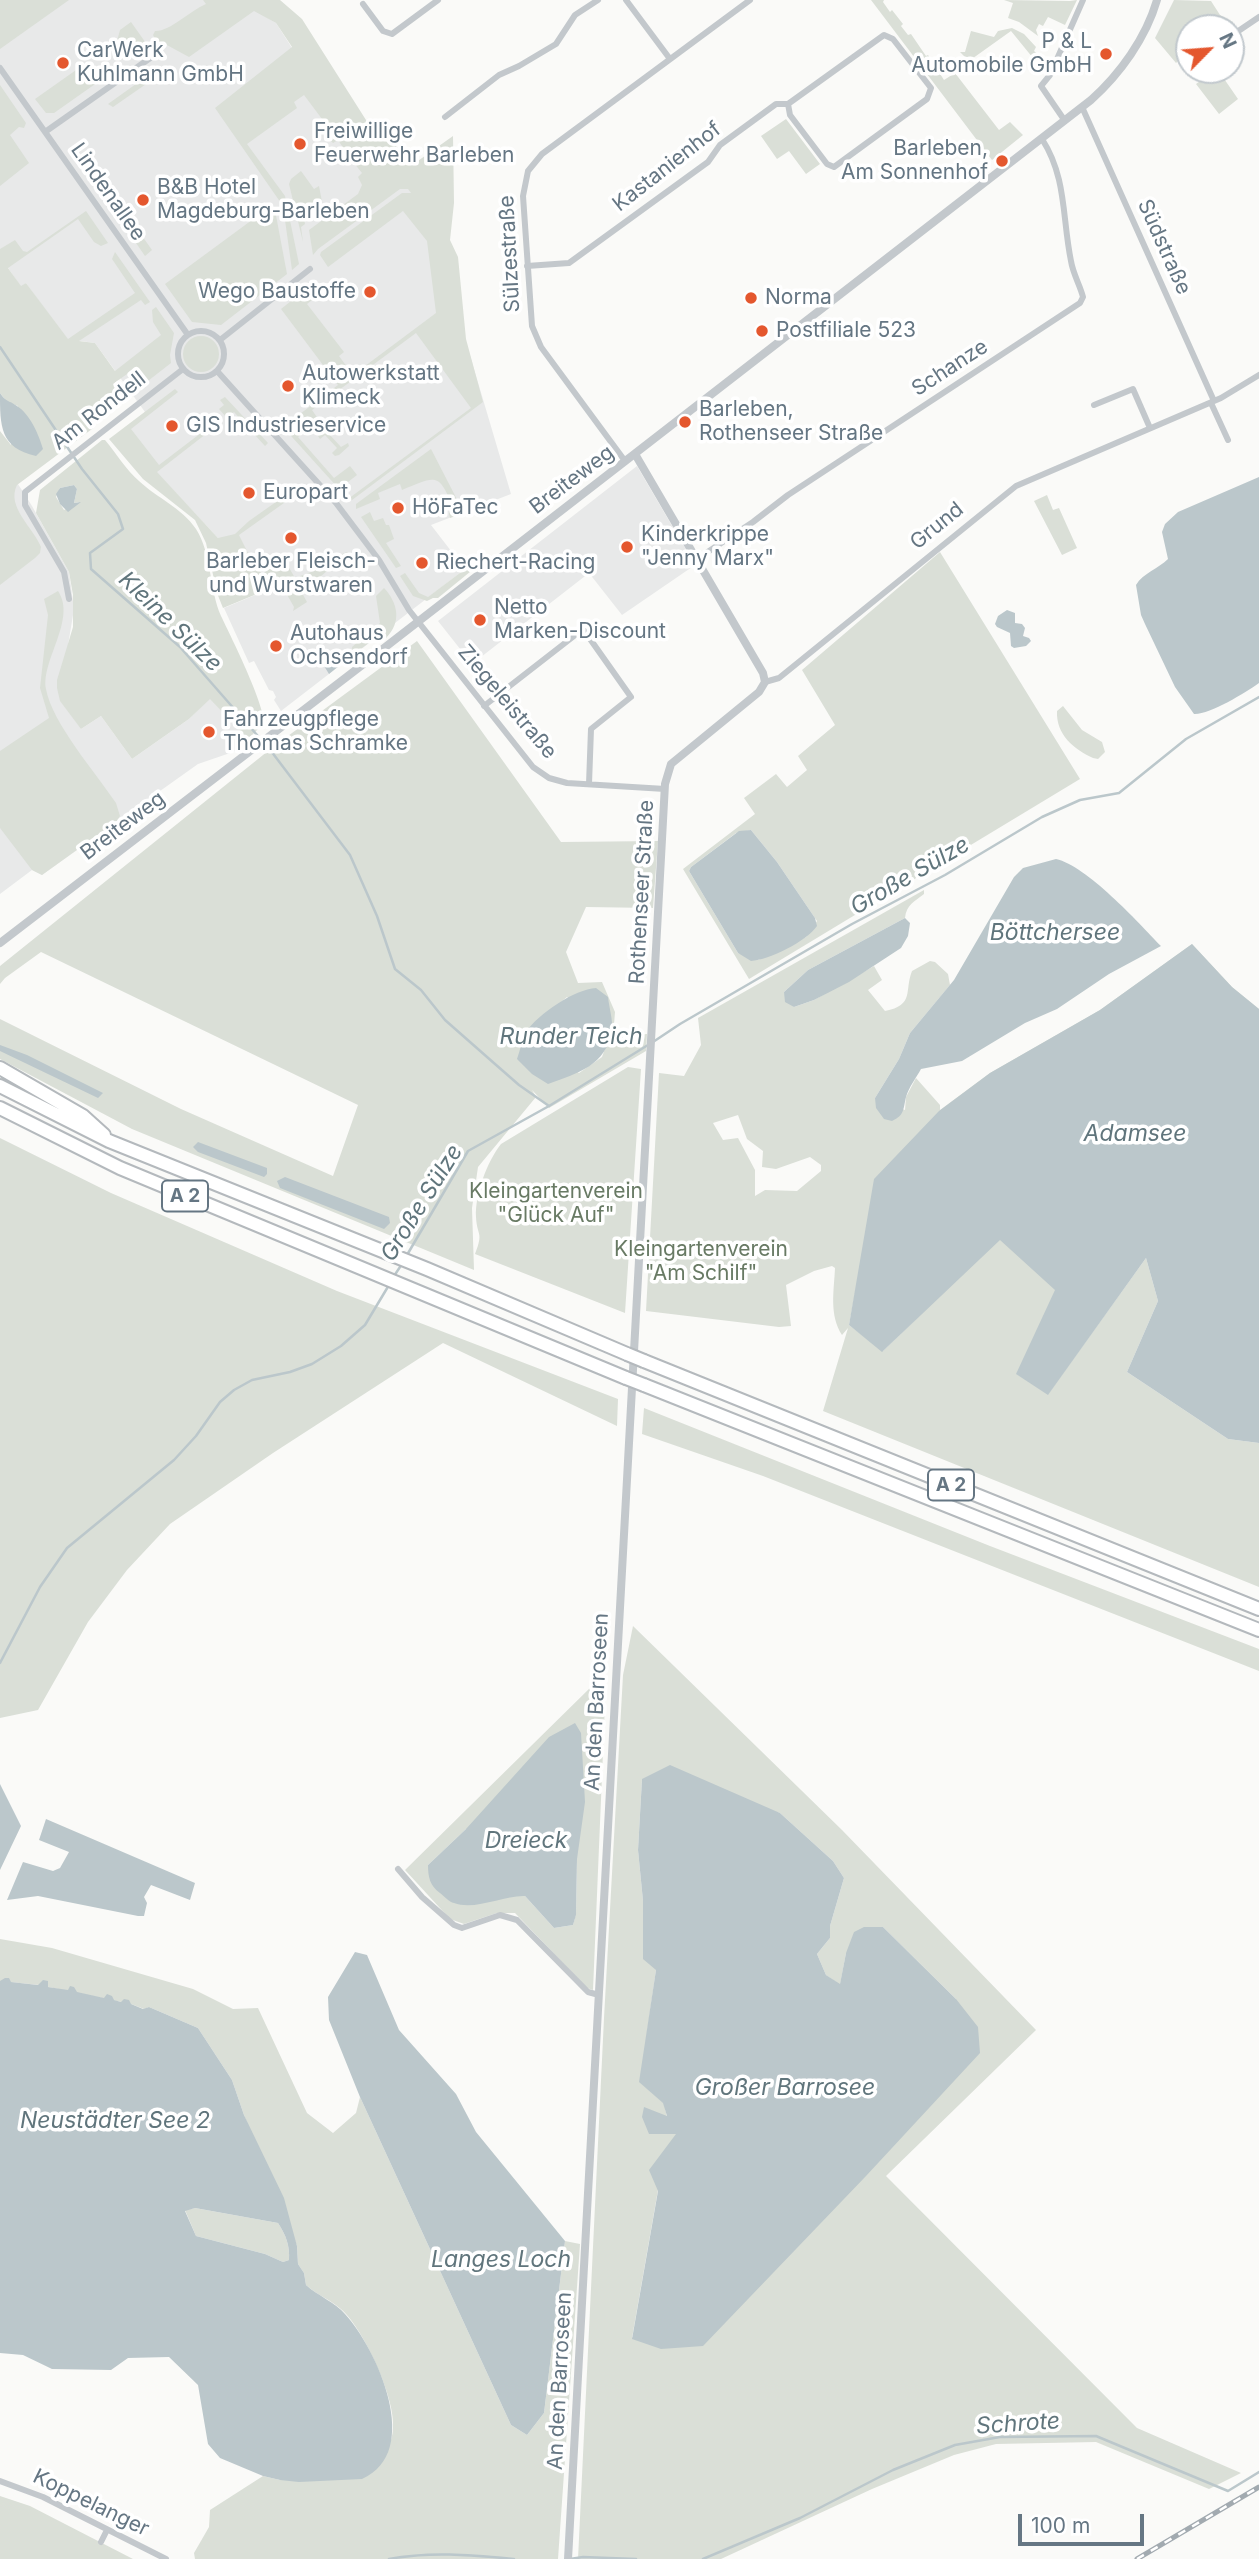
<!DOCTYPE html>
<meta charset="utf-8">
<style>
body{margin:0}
#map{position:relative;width:1259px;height:2559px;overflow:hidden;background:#fafaf8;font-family:Inter,sans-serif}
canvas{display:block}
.north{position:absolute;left:1175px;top:14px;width:70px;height:70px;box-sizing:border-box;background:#fff;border:2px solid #c1c8cd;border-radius:50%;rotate:65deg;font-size:19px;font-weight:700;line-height:28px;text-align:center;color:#657683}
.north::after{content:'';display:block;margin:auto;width:24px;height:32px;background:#e4572e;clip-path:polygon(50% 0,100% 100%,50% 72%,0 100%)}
.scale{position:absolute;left:1018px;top:2514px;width:126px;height:32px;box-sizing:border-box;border:4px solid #657683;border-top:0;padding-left:9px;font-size:21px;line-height:24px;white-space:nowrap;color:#657683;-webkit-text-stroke:5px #fff;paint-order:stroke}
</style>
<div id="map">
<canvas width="1259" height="2559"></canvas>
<div class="north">N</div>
<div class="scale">100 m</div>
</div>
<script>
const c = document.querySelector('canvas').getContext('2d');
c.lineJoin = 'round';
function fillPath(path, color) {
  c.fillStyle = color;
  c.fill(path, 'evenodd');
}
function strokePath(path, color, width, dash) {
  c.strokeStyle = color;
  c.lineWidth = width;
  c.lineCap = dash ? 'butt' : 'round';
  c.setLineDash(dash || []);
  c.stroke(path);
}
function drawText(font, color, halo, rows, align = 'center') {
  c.font = font + ' Inter,sans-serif';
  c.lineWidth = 7;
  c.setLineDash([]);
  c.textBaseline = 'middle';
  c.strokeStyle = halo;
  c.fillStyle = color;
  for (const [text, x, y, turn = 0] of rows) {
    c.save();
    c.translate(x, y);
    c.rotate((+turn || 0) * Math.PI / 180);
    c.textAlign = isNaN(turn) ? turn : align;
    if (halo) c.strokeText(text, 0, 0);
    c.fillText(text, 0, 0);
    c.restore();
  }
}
fillPath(new Path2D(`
 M0 0H238L276 23 292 48 409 189 431 224 438 332 453 355 469 352 511 494 431 525 465 569 281 711 274 700 276 697 273 691 269 690 254 661 249 663 224 608 272 588 218 538 156 472 124 428 145 412 95 343 66 339 26 283 21 287 0 256Z
 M0 456 32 506 69 572 74 609 68 645 81 729 101 716 132 759 189 719 210 698 250 741 233 752 198 764 42 875 32 870 0 894Z
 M637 466 695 565 622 615 589 573 472 664 438 621Z`), '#e8e9e9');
fillPath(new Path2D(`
 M0 0H69L0 49Z
 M203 0H280L302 19 366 120 415 163 453 136 454 203 450 240 458 257 466 339 483 402 352 500 348 499 471 408 416 333 312 410 325 429 334 423 336 426 328 433 341 447 348 443 349 446 339 455 335 456 332 453 337 448 325 435 320 439 318 436 323 432 315 423 298 437 334 478 350 466 357 475 339 489 283 427 338 385 281 309 305 290 312 300 307 304 344 352 339 356 353 375 436 313 427 241 403 211 328 267 320 255 321 252 402 193H411L408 189H400L318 249 313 255 309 230 358 194 362 185 358 177 362 173 350 158 346 161 344 158 348 155 338 140 333 143 331 141 335 137 325 122 320 125 318 123 322 119 304 95 294 102 297 108 247 144 285 196 299 264 292 270 283 206 215 108 292 47 276 23 254 11 189 57 165 44H158L153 35 155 31C169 32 190 11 206 4Z
 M871 0H884L883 2 890 12 892 10 903 24 901 26 908 35 911 34 926 56 928 55 944 80 955 73 999 130 1010 122 1023 135 992 160Z
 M1004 0 1070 1 1077 0 1065 25 1048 17 1043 26 1039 24 1036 30 1038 36 1019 22 1008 18 1013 3Z
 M1174 0 1211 1 1220 15 1233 22 1228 28H1189V50L1176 63 1155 38Z
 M131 22 148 46 129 59 117 41 120 30Z
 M1012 28 1024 34 1036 47 1034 51 1051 65 1046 74 1011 31 969 61 960 52H965L971 31 994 37 998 31Z
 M86 63 98 82 54 113H46L35 99Z
 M1210 70H1218L1238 99 1219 114 1196 84 1207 76Z
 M150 74 152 79 149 82 113 107 108 104Z
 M0 85 26 123 24 128 19 127 10 135 29 163 0 186Z
 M786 119 820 164 806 174 789 151 777 159 761 136Z
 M301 171 314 189 319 186 323 207 304 218 305 224 301 227 303 242 289 184 291 179Z
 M115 198 152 250 145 256 114 211 118 208 115 204 111 206 108 202Z
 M271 206 275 210 287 274 221 325 192 322 165 284Z
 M86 211 108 243 101 246 94 242 78 219 8 268 21 286 26 283 68 339 135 293 112 259 115 252 150 302 145 305 141 300 79 341 95 343 115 371 161 335 153 322 152 310 156 307 174 333 170 355 171 363 135 391 130 388 134 385 127 374 113 384 121 396 126 392 127 397 96 422 92 429 17 485C6 507 33 527 41 547L40 553 35 558 0 585V431L11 445 18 406 7 402 0 393V249L15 240 23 251 27 252Z
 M183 354a18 18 0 1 1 36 0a18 18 0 1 1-36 0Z
 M175 389 178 392 131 429 159 465 218 420 220 423 157 472 218 538 235 534 249 521 300 485 305 491 300 495 298 493 239 535 248 553 262 574 284 559 295 578 319 569 321 564 347 552 354 555 361 552 368 560C337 556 324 574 302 593L307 602 293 611 294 607 281 584 223 608 217 593 206 543 195 520 143 479 109 439Z
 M225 397 268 443 265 446 234 412 227 418 219 409 224 405 220 400Z
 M102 440H105C116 453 126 470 139 481 157 498 182 508 196 529 212 554 209 589 221 616 231 637 269 712 264 729H258L248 739 210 699 189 719 132 759 101 716 81 729 60 701 57 688V680L73 627V595L69 572 36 513 40 490ZM74 485 77 489 74 503 80 502 64 510 56 497 60 488Z
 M431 449 464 513 450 518 449 514 452 506C439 470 433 478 402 490L400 484 378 493 380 499 356 509V504Z
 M1047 495 1053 510 1059 508 1077 548 1062 555 1034 501Z
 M370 512 374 521 383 518 386 525H389L394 539 386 543 401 566 396 568 361 517Z
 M940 552 1080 779 749 979 683 869 755 814 744 798 776 774 787 787 807 770 798 756 835 725 802 670ZM751 830 777 862 817 921 806 937 758 960 738 953 689 871 691 867 736 833Z
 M473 563 476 567 438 598H433L427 601 413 596 400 576 405 573 419 593 428 597Z
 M384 588C398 603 402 622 386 638L379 635 353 655 352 647 380 623 376 596Z
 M58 591C77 619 41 660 46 689 52 723 96 773 116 803L120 816 117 821 42 875 32 870 0 828V751L49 718 40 688 48 615 44 599Z
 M417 641 561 842 658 841 653 908 586 907 566 952 578 983 602 982 615 1012 613 1037 647 1034 646 1051 549 1108 532 1090 536 1097 478 1167 472 1208 474 1270 132 1129 0 1059V1019L181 1109 333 1176 358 1105 41 952 5 978 0 984V966L273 747ZM567 997 612 1029 602 1057 579 1073 526 1032Z
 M1063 706 1082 730 1102 742 1105 752 1098 759 1093 758C1074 749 1056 735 1057 711Z
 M924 890V894C915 901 906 905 905 918L808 970 784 992 794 1007 814 1000 874 966 882 980 868 990 885 1011C915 1005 904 991 912 971L930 961 935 962 948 974 950 985 910 1033 899 1059 875 1098 905 1110 906 1097 916 1078 940 1105V1110L990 1073 1100 1010 1192 944 1232 987 1259 1009 1056 1290 1017 1374 1048 1394 1146 1258 1158 1301 1127 1372 1228 1439 1259 1443V1587L823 1411 848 1328 842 1335C829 1315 834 1291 835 1268L832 1266 814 1271 786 1285 791 1326 779 1327 646 1311 659 1073 684 1076 701 1045 698 1018ZM738 1115 747 1139 763 1151 762 1167 776 1169 810 1157 821 1165V1171L797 1191 765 1190 755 1196V1170L738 1138 723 1140 713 1123ZM857 1283 915 1320 883 1351 849 1325Z
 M628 1067 641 1069 625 1313 475 1254C484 1231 477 1237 476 1217 475 1194 487 1162 501 1144Z
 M0 1138 111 1193 337 1291 618 1399 617 1426 443 1343 273 1453 170 1524 127 1570 88 1622 38 1710 0 1718Z
 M644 1408 990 1546 1259 1649V1671L763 1476 642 1434Z
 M633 1626 842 1830 1036 2030 886 2176 1137 2428 1241 2473 1209 2489 1096 2442 996 2444 954 2455 872 2489 721 2559H578L604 2018 623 1675ZM642 1779 780 1813 833 1861 844 1878 830 1926V1938L817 1954 826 1975 840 1985 846 1953 883 1927 956 1999 632 2338 658 2190 677 2133 667 2117 664 2103 640 2082 656 1970 643 1901 638 1850Z
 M606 1680 593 1990 587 1988 515 1913H497L464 1924 450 1919 405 1870 592 1686ZM466 1829 577 1859 576 1914 573 1925 554 1928 525 1896 512 1895 428 1865Z
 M0 1939 52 1948 193 1989 233 2009 258 2008 307 2113 333 2133 356 2113 360 2097 511 2425 527 2435 544 2413 565 2241 580 2244 558 2559H195L194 2553 209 2527 210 2510 263 2476 280 2480 388 2449C390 2443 393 2435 393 2428 396 2399 364 2330 342 2310 331 2300 317 2295 306 2285L304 2273 298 2264 297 2246 244 2115 232 2080 198 2028 149 2007 144 2009 131 2004 39 1985 0 1981Z
 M195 2208 278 2223C286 2235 290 2246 289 2260L283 2262 265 2254 196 2236 185 2210Z
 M0 2496 30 2506 133 2559H0Z`), '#dadfd7');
fillPath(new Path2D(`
 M0 393C7 403 9 400 17 406 30 414 39 435 43 449L36 456C0 448 0 426 0 393Z
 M1259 477V683C1245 693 1209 715 1194 714L1175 687 1145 624 1141 615 1136 585C1143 573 1158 569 1168 559L1162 532 1165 524 1178 512Z
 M74 485 77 489 74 503 81 502 68 512 60 504 56 494 60 488Z
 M1007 610 1015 613V623L1022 624 1025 628 1023 636 1029 638 1031 641 1026 646 1014 648 1011 646 1010 633 997 627 995 624 998 616Z
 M335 649 345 661 329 674 321 661Z
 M751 830 777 862 815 918 817 926C807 941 769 960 751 961L738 953 689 871 691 867 739 831Z
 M1056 859C1087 866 1138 922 1161 946L1109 974 1057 1009 1025 1023 962 1061 921 1069C916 1078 909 1087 906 1097 903 1109 905 1115 892 1121L884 1119 876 1108 875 1098 899 1059 910 1033 954 980 1014 877 1023 868Z
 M905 918 910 923 908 936 901 948 849 982 814 1000 794 1007 785 1002 784 992 808 970Z
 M1192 944 1232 987 1259 1009V1443L1228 1439 1127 1372 1158 1301 1146 1258 1048 1395 1016 1374 1055 1290 1000 1240 882 1352 849 1325 874 1179 939 1111 990 1073 1100 1010Z
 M596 988 608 997C609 1007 613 1020 612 1030 606 1066 578 1073 548 1084L532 1074 517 1059C520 1051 522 1040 526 1032 538 1014 575 989 596 988Z
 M0 1045 27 1055 103 1093 98 1098 0 1051Z
 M198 1142 267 1168V1174L264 1177 198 1152 193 1147Z
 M285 1177 389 1217 390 1223 384 1229 280 1188 277 1181Z
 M575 1723 581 1733 585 1802 577 1859 576 1915 573 1925 554 1928 525 1896C504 1895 475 1911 454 1903 449 1902 444 1896 440 1893 430 1886 428 1877 428 1865L466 1829 549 1737Z
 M670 1765 780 1813 833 1861 844 1878 830 1926V1938L817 1954 826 1975 840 1984 846 1953 854 1932 864 1927H883L956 1999 978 2027 980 2053 866 2176 703 2346 661 2349 632 2339 658 2191 649 2170 676 2134H649L642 2117 644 2107 667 2116 663 2103 639 2082 656 1970 643 1959V1901L638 1850 642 1779Z
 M0 1784 21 1826 0 1870Z
 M46 1819 195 1883 190 1900 151 1885 144 1897 147 1903 144 1916H138L38 1896 7 1900 23 1862 53 1871 60 1868 69 1852 39 1840Z
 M355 1952 367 1955 399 2030 456 2094 476 2132 565 2241 544 2413 527 2435 511 2425 360 2097 329 2020 328 1997Z
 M5 1978H9L11 1982 38 1985 43 1980 48 1981V1987L68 1990 70 1986 74 1987 77 1992 104 1998 107 1994 112 1996 114 2000 121 2002 124 1999 129 2000 131 2004 143 2009 149 2007 198 2028 232 2080 244 2115 284 2198 297 2246 298 2264 304 2273 306 2285C318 2296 335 2302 345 2314 377 2349 424 2452 362 2479L299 2482 280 2480 263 2476 220 2458 208 2444 198 2385 169 2357 128 2358 111 2370 52 2369 23 2355 0 2353V1981ZM195 2208 278 2223C286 2235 290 2246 289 2260L283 2262 265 2254 196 2236 185 2211Z`), '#bbc7cb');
strokePath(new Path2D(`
 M0 347 82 469 118 514 123 529 90 553 91 569 180 647 271 751 350 855 377 916 395 969 421 990 445 1020 495 1064 519 1085 549 1106
 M653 1042 680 1024 852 924 945 875 1042 817 1080 800 1119 793 1186 739 1259 697
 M407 1255 468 1151 549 1106 648 1045
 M394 1276 402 1264
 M0 1663 40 1587 67 1548 174 1460 196 1436 220 1402 234 1390 252 1380 290 1372 312 1364 341 1346 365 1325 389 1285
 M389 2559C431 2551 471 2555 514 2559
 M570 2559 583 2557 636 2559
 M703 2559 800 2518 893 2470 955 2445 1000 2437 1096 2436 1228 2491 1259 2472`), '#bbc7cb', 2.5);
const motorway = new Path2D(`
 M0 1068 83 1116 104 1135
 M0 1086 109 1141 427 1269 627 1354
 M0 1108 120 1168 626 1378
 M644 1361 1259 1609
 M644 1385 1259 1630`);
strokePath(motorway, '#b4b9bd', 16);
strokePath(new Path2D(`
 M626 0 670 59
 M363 4 383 31 392 34 438 0
 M1231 36 1259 17
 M0 68 188 335
 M1082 107 1214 401
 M445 117 499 75 519 66 556 44 575 15 598 0
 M1065 121 1041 86 1050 75 1083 0
 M45 132 156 54
 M527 266 569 263 708 162 720 145 776 104H788L790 115 827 164 834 167 927 99 931 88 893 39 884 35 788 104
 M178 354a23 23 0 1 1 46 0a23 23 0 1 1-46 0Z
 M220 340 310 269
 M217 371 336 503 379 560 409 610 533 767 549 778 567 783 665 789
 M1211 403 1228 440
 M1094 405 1133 389 1150 428
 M625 461 541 347 532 326 523 196 528 171 542 154 750 0
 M697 559 753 522 788 495 1080 303 1083 297C1080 285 1073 274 1071 261 1062 218 1067 178 1042 139
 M69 599 64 572 25 505V492L183 369
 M765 682 779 678 1016 486 1221 398 1259 375
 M484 706 583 629 631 697 591 729 589 784
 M398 1869 422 1897 454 1925 462 1928 500 1915 517 1920 588 1992 599 1995
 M0 2481 43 2497 166 2559
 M101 2542 107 2530`), '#c3c8cc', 6);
strokePath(new Path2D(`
 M0 943 357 669 1091 100C1120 74 1146 38 1157 0
 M568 2559 665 784 671 764 759 692 765 682 763 673 635 454`), '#c3c8cc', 8);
strokePath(motorway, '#fff', 12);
const rail = new Path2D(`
 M1137 2559 1259 2487`);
strokePath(rail, '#a2aab0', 5);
strokePath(rail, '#fff', 2.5, [8]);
const motorwayBridge = new Path2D(`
 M627 1354 644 1361
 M626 1378 644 1385`);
strokePath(motorwayBridge, '#b4b9bd', 16, []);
strokePath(motorwayBridge, '#fff', 12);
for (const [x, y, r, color] of [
 [1106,54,7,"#e4572e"],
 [63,63,7,"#e4572e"],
 [300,144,7,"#e4572e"],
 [1002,161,7,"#e4572e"],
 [143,200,7,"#e4572e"],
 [370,292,7,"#e4572e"],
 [751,298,7,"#e4572e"],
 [762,331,7,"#e4572e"],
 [288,386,7,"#e4572e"],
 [685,422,7,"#e4572e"],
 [172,426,7,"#e4572e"],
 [249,493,7,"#e4572e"],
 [398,508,7,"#e4572e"],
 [291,538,7,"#e4572e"],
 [627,547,7,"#e4572e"],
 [422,563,7,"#e4572e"],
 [480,620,7,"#e4572e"],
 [276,646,7,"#e4572e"],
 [209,732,7,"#e4572e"]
]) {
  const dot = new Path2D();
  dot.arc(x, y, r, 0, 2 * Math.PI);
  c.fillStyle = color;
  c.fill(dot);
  strokePath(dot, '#fff', 2.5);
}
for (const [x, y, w] of [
 [185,1196,46],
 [951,1485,46]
]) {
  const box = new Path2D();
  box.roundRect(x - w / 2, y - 15.5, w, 31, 5);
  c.fillStyle = '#fff';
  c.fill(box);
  strokePath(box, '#657683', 2);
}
drawText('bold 19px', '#657683', null, [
 ["A 2",185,1196],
 ["A 2",951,1485]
]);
drawText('21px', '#657683', '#fff', [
 ["P & L",1092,42,"right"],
 ["Automobile GmbH",1092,66,"right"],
 ["CarWerk",77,51],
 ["Kuhlmann GmbH",77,75],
 ["Freiwillige",314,132],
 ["Feuerwehr Barleben",314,156],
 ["Barleben,",988,149,"right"],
 ["Am Sonnenhof",988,173,"right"],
 ["B&B Hotel",157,188],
 ["Magdeburg-Barleben",157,212],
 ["Wego Baustoffe",356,292,"right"],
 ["Norma",765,298],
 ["Postfiliale 523",776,331],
 ["Autowerkstatt",302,374],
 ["Klimeck",302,398],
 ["Barleben,",699,410],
 ["Rothenseer Straße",699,434],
 ["GIS Industrieservice",186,426],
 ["Europart",263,493],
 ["HöFaTec",412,508],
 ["Kinderkrippe",641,535],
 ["\"Jenny Marx\"",641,559],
 ["Barleber Fleisch-",291,562,"center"],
 ["und Wurstwaren",291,586,"center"],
 ["Riechert-Racing",436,563],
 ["Netto",494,608],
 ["Marken-Discount",494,632],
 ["Autohaus",290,634],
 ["Ochsendorf",290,658],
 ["Fahrzeugpflege",223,720],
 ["Thomas Schramke",223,744]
], 'left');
drawText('21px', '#657683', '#fff', [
 ["Kastanienhof",667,167,-38],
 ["Lindenallee",108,192,55],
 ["Südstraße",1164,247,66],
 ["Sülzestraße",510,254,-93],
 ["Schanze",950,368,-33],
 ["Am Rondell",99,411,-38],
 ["Breiteweg",572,480,-37],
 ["Grund",937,526,-39],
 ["Ziegeleistraße",507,702,50],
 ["Breiteweg",123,826,-37],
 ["Rothenseer Straße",642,892,-87],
 ["An den Barroseen",597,1702,-87],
 ["An den Barroseen",560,2381,-87],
 ["Koppelanger",91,2503,26]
]);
drawText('21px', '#687a64', '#fff', [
 ["Kleingartenverein",556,1192],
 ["\"Glück Auf\"",556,1216],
 ["Kleingartenverein",701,1250],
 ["\"Am Schilf\"",701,1274]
]);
drawText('italic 23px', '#60757c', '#fff', [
 ["Kleine Sülze",170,622,44],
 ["Große Sülze",910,876,-30],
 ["Böttchersee",1055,933],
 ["Runder Teich",571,1037],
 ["Adamsee",1135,1134],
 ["Große Sülze",422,1203,-58],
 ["Dreieck",526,1841],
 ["Großer Barrosee",785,2088],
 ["Neustädter See 2",115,2121],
 ["Langes Loch",501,2260],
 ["Schrote",1018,2424,-4]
]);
</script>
